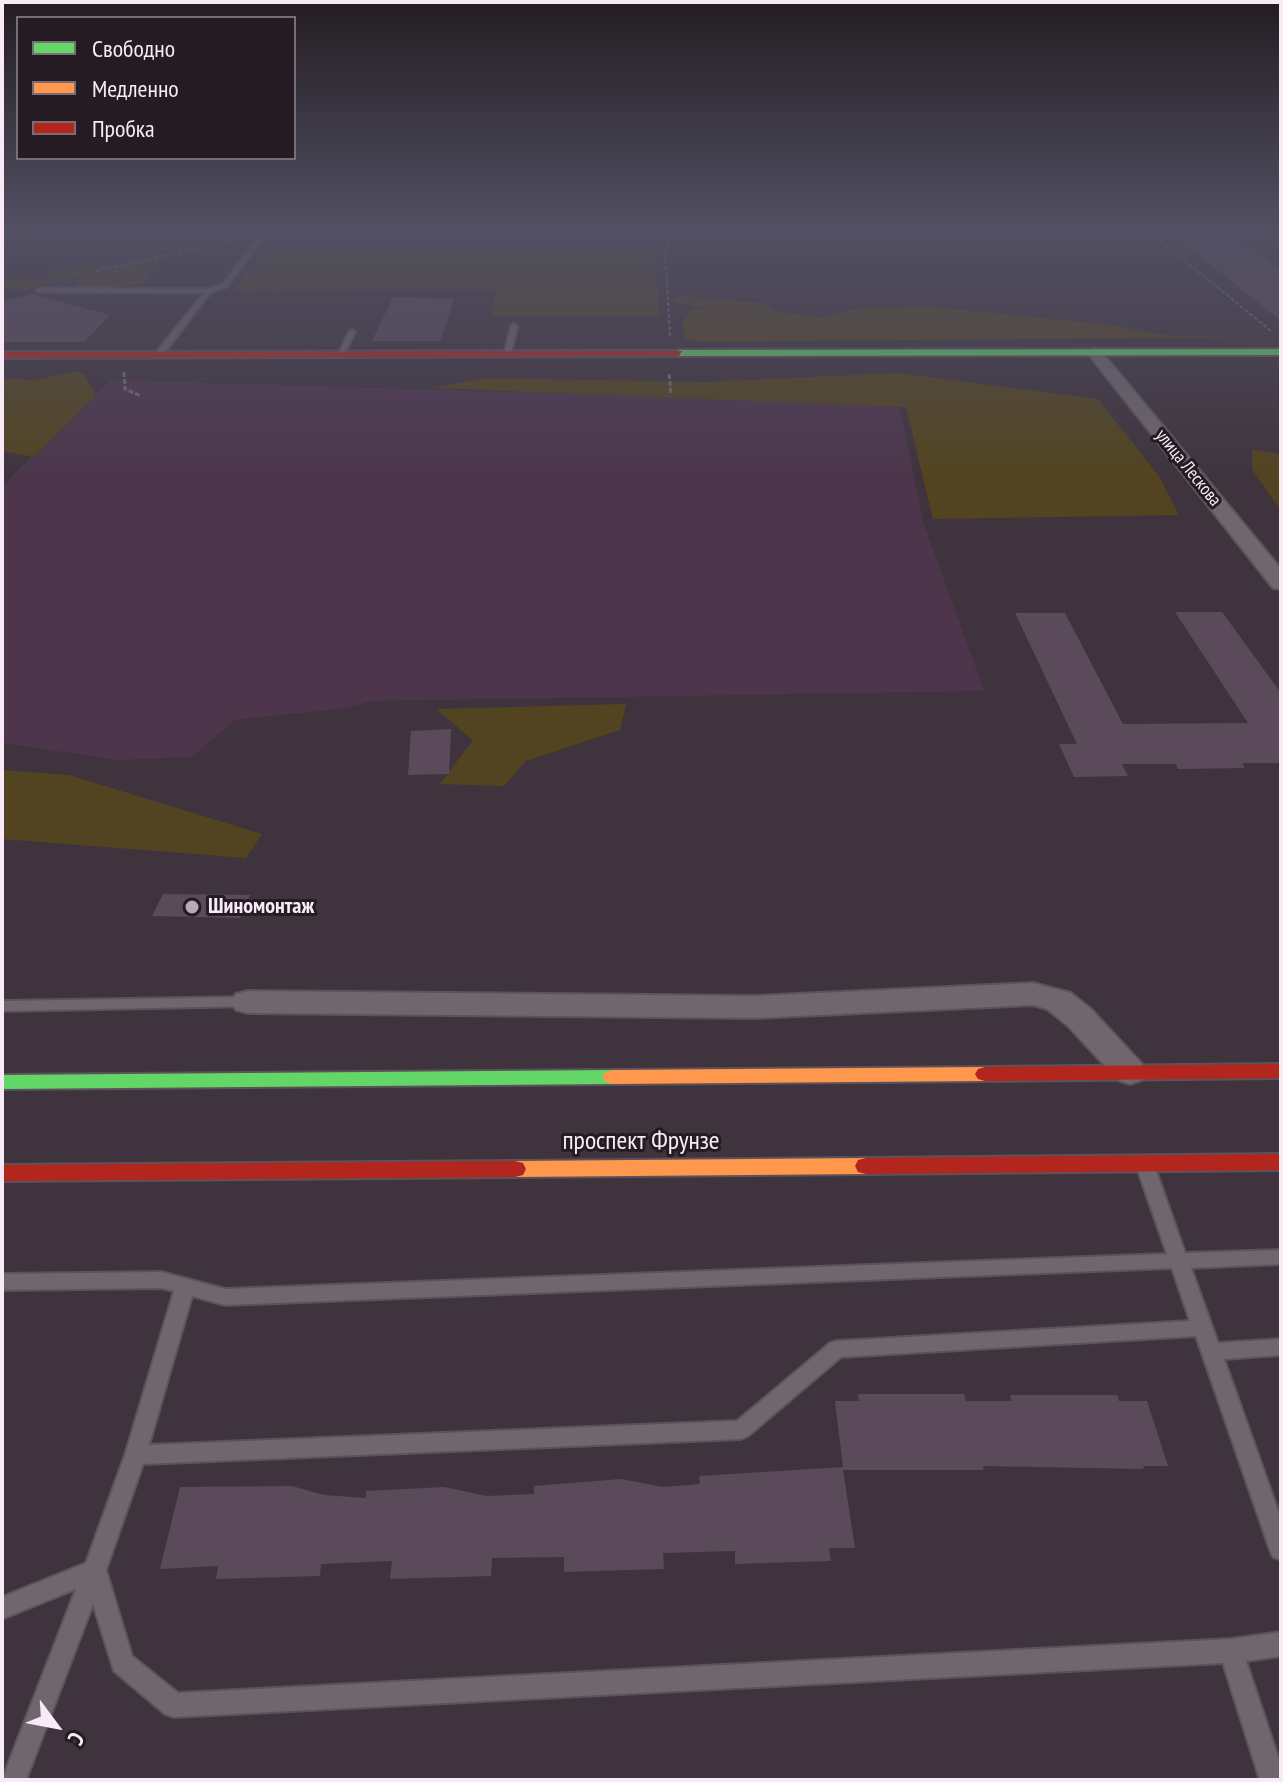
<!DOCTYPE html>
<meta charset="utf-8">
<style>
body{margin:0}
#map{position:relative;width:1283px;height:1782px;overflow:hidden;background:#3f343e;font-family:"PT Sans Narrow",sans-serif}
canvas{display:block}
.frame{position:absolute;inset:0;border:4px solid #f8ebf7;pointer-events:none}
.legend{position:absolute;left:16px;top:16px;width:280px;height:144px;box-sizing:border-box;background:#241b23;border:2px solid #796e78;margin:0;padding:10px 14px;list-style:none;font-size:24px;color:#f8ebf7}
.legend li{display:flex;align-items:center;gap:16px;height:40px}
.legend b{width:40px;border:2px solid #796e78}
.north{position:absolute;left:16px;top:1686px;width:80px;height:80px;-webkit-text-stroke:6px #241b23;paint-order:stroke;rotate:122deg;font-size:22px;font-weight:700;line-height:32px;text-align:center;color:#f8ebf7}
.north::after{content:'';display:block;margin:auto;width:28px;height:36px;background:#f8ebf7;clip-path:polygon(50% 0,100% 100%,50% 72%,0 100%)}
</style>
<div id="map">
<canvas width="1283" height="1782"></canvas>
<div class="frame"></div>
<ul class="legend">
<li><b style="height:10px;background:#63d668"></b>Свободно</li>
<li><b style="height:10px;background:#ff974d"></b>Медленно</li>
<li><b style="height:10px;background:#b3261e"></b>Пробка</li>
</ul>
<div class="north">С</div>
</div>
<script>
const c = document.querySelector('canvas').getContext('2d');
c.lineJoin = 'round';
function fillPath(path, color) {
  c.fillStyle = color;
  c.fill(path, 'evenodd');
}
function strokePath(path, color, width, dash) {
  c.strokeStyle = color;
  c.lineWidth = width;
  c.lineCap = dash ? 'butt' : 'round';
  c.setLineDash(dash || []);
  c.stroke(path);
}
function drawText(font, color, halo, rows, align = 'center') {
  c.font = font + ' "PT Sans Narrow",sans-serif';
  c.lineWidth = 6;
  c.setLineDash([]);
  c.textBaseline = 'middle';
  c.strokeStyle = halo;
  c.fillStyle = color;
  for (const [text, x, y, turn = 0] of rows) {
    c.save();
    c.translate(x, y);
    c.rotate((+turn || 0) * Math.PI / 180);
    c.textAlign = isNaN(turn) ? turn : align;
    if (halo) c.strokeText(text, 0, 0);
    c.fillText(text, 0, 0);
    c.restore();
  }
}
fillPath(new Path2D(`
 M111 380 899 404 923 522 984 691 371 701 346 708 235 720 192 757 119 760 2 743V486Z`), '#4d364c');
fillPath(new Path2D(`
 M266 248H655L659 315H491L497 289 233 290Z
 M164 255 141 285 77 289 76 280Z
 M105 264 113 268 25 290 2 288V278H47L54 270Z
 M681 296 761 303 778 312 823 318 860 308 933 307 1104 324 1164 335 1244 337 696 342 685 338 682 323 692 309 704 308 669 301Z
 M77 371 85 376 96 395 34 457 2 451V378L34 380Z
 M897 373 1098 399 1159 476 1179 515 933 519 906 407 431 388 484 378 705 382Z
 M1252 450 1281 454V511L1252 469Z
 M626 704 620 730 526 761 504 786 440 784 473 740 436 709Z
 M2 770 69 775 262 834 246 858 2 839Z`), '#524420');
strokePath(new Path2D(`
 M2 237 23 230`), '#6d5709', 4);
fillPath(new Path2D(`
 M1170 232H1229L1281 271V321Z
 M32 294 110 315 84 342H2V301Z
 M393 297 454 299 440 341H372Z
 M1175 612H1222L1281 693V763H1242L1245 768 1178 769 1176 764H1122L1128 776 1074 777 1059 744H1077L1015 613H1065L1123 724 1248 723Z
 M451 729 449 774 408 775 411 731Z
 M163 894 250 895 240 918 152 916Z
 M858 1394H964L966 1401H1011L1010 1395H1117L1119 1401H1147L1168 1466H1143L1144 1469 983 1466 984 1470H843L855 1548H829L831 1561 735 1564V1551L663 1553 664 1569 564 1572V1557L492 1558 491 1576 390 1579 392 1561 321 1564 320 1576 216 1579 218 1566 160 1569 180 1487 292 1486 324 1495 366 1498V1491L444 1487 487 1496 534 1494V1486L621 1479 663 1487 700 1484 699 1476 843 1467 835 1401H859Z`), '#5b4a5a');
const lane = new Path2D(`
 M264 230H270L226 287 211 292 161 357 154 355 204 293 39 292 36 290 39 288 208 289 222 285Z
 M514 324 517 326 511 354 504 356 511 326Z
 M352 330 355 332 344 355 337 357 349 332Z
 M247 997 252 998 255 1002 252 1006 2 1011V1001Z
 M1145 1159 1151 1160 1154 1165 1185 1253 1281 1250V1264L1191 1268 1218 1343 1281 1339V1355L1224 1359 1281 1519V1560L1273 1557 1270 1550 1196 1336 841 1357 748 1436 741 1439 143 1464 106 1570 132 1656 178 1693 1231 1639 1281 1632V1656L1246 1661 1281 1766V1780H1260L1223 1663 174 1717 165 1714 114 1671 93 1604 26 1780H2L76 1589 2 1619V1597L86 1563 125 1455 174 1291 161 1288 2 1290V1274L161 1272 225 1289 1167 1254 1136 1165 1139 1160ZM1172 1268 1190 1321 837 1341 830 1343 737 1421 149 1445 192 1296 225 1305Z`);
const street = new Path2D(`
 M1095 348 1100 350 1281 569V589L1273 588 1090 356 1087 353Z
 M1033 983 1071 993 1092 1010 1142 1064 1147 1072 1142 1080 1130 1084 1118 1080 1068 1026 1047 1009 1033 1005 755 1018 248 1013 236 1010 231 1002 236 994 248 991 755 996Z`);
const fast = new Path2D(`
 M1281 349V355L679 356 674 353 679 350Z
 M613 1070 620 1072 624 1077 620 1082 613 1084 2 1089V1075Z`);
const slow = new Path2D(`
 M985 1067 992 1069 995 1074 992 1079 985 1081 613 1084 606 1082 602 1077 606 1072 613 1070Z
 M866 1158 874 1160 877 1166 874 1172 866 1174 515 1177 507 1175 504 1169 507 1163 515 1161Z`);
const jam = new Path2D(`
 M682 351 679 356 2 358V352Z
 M1281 1064V1078L985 1081 978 1079 975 1074 978 1069 985 1067Z
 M1281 1154V1170L866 1174 858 1172 855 1166 858 1160 866 1158Z
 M515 1161 523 1163 526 1169 523 1175 515 1177 2 1181V1165Z`);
strokePath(lane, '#5c525b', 4);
strokePath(street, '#5c525b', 4);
strokePath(fast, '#5c525b', 4);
strokePath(slow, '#5c525b', 4);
strokePath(jam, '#5c525b', 4);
strokePath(new Path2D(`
 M1147 230 1271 331
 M96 271 238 239
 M670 336 665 252 673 230`), '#716a71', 2, [4, 2]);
strokePath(new Path2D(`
 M124 372 125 389 141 396
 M669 374 671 393`), '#716a71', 3, [5, 2]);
fillPath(lane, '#6f666e');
fillPath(street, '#6f666e');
fillPath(fast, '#63d668');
fillPath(slow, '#ff974d');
fillPath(jam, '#b3261e');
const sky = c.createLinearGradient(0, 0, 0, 479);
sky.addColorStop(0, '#231d22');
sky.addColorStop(0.48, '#525063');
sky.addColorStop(1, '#52506300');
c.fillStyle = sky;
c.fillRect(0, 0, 1283, 479);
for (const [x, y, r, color] of [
 [192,907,8,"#b7abb6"]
]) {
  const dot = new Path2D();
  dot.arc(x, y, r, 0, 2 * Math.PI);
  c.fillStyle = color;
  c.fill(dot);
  strokePath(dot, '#241b23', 3);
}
drawText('18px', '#f8ebf7', '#241b23', [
 ["улица Лескова",1188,468,51]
]);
drawText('bold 22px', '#f8ebf7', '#241b23', [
 ["Шиномонтаж",208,907]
], 'left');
drawText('26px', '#f8ebf7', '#241b23', [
 ["проспект Фрунзе",641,1142]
]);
</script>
